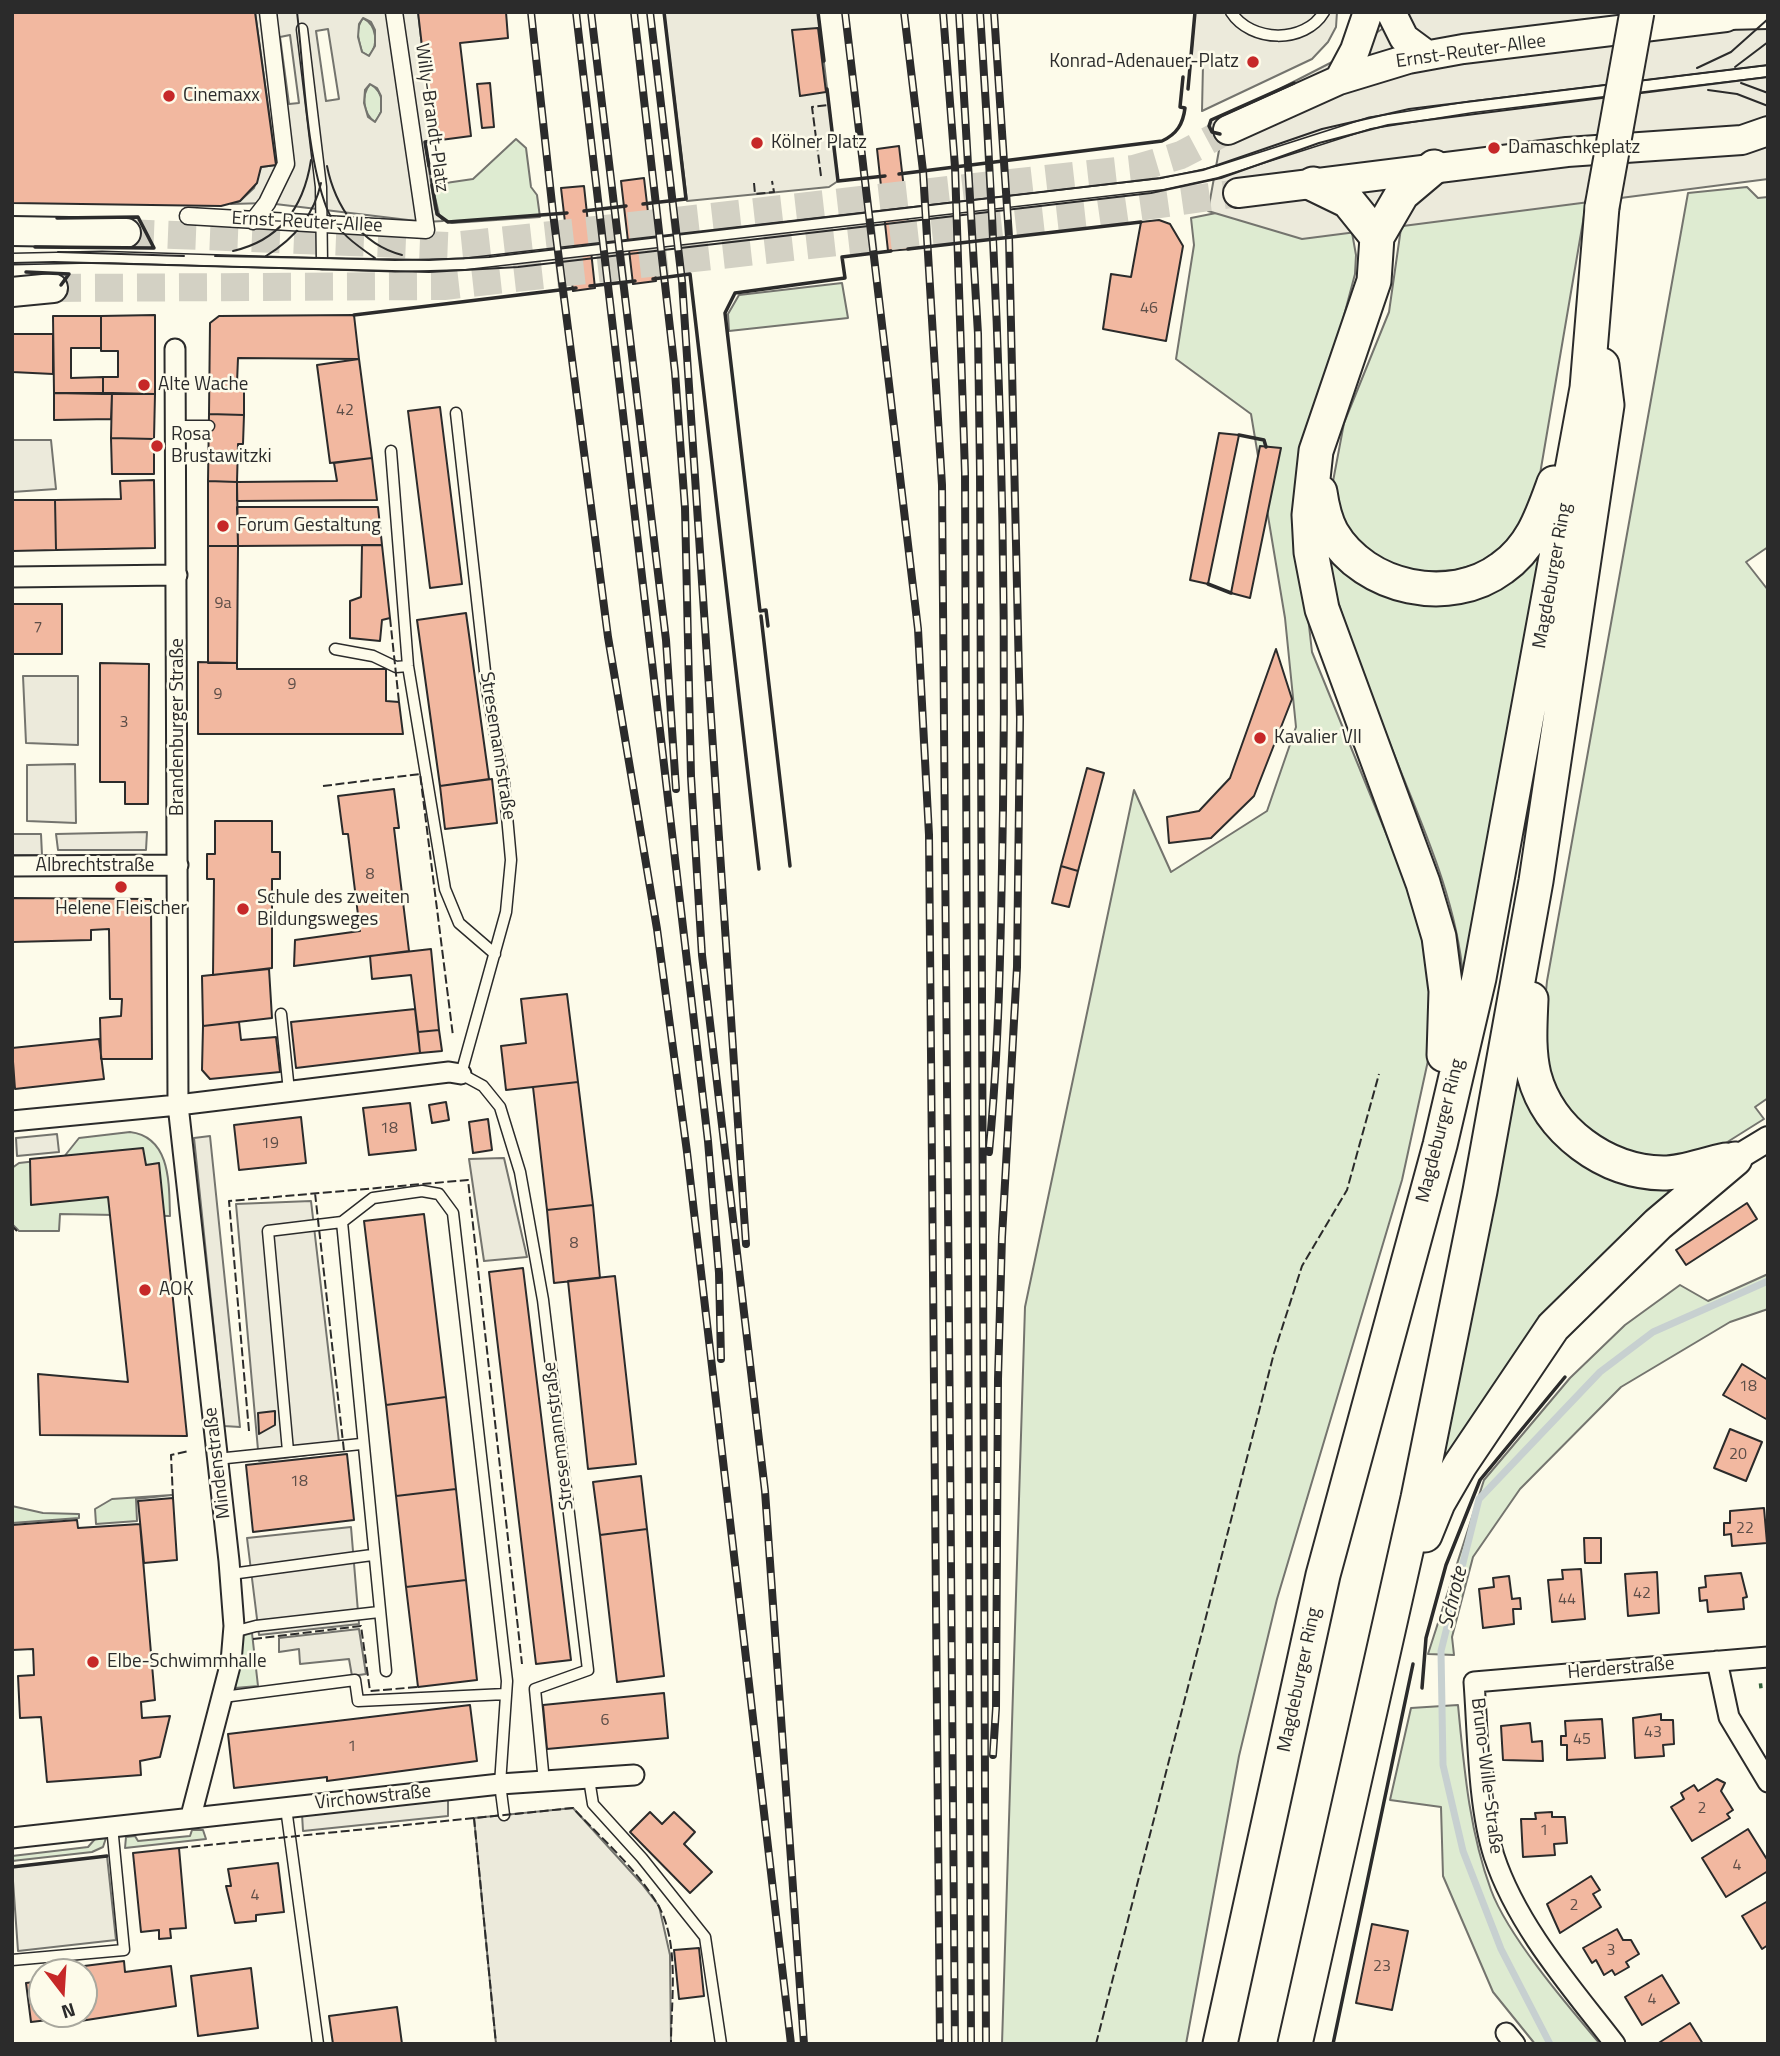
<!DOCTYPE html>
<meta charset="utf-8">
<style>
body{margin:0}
#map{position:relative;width:1780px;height:2056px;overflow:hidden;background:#fdfbea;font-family:"Titillium Web",sans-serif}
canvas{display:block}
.frame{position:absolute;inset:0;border:14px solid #2b2b2b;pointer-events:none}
.north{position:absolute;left:28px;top:1958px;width:70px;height:70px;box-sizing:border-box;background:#fdfbea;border:2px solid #a9a89e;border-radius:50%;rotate:163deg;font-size:19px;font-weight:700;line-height:28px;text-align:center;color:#2b2b2b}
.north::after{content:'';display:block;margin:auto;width:24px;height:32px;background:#c62828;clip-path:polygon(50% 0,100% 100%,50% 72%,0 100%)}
</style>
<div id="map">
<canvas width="1780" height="2056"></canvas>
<div class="frame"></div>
<div class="north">N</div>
</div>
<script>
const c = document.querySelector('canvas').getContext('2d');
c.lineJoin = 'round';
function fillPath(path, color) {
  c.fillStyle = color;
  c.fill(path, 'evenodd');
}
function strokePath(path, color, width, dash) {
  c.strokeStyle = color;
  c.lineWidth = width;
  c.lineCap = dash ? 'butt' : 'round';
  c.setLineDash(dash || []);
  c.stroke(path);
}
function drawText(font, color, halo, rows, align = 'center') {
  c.font = font + ' "Titillium Web",sans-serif';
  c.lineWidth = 5;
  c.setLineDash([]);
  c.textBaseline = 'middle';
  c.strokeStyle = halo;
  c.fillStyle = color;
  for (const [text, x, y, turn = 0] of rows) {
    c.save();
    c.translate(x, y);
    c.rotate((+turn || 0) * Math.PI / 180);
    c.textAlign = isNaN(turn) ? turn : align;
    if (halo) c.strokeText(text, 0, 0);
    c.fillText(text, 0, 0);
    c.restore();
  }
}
const green = new Path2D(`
 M363 18C377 25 379 45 369 56L362 52C358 39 355 29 363 18Z
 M370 84C384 92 386 110 375 122 363 114 361 95 370 84Z
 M516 139 526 148 531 187 537 195 540 217 452 223 440 218 432 185 473 179Z
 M1747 187 1758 198 1768 197V547L1746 562 1768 590V1098L1755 1107 1764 1119 1721 1146 1693 1157 1644 1158 1598 1141 1556 1097 1542 1032 1547 981 1688 193Z
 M1587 198 1539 480 1525 514 1510 540 1487 561 1456 570 1418 572 1388 562 1359 547 1339 519 1331 492 1344 423 1389 312 1402 221Z
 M1236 209 1351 227 1356 255 1355 274 1341 327 1300 547 1312 652 1399 865 1429 951V1056L1402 1180 1277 1599 1239 1756 1186 2044H1002L1025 1307 1134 790 1171 872 1267 811 1296 727 1285 618 1251 414 1176 359 1194 245 1191 218Z
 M842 283 848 318 729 331 728 314 739 295Z
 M1542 548 1463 976C1457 907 1429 841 1403 777 1375 706 1347 636 1326 562L1338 557 1385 589Z
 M1517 1073 1527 1090 1673 1193 1447 1465 1439 1462Z
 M130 1132C171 1137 169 1184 170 1216L60 1214 59 1231H19L12 1224V1168L19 1163 63 1158 79 1138Z
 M1768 1274V1309L1730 1322 1621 1387 1520 1489 1473 1557 1452 1637 1454 1655 1428 1654 1484 1480 1570 1378 1625 1325 1680 1285 1708 1301Z
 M172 1495 136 1499 137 1521 96 1524 95 1509 112 1499Z
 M12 1506 43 1513 79 1514V1518L12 1523Z
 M252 1633 258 1686 235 1688 241 1636Z
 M1458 1705C1464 1767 1469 1830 1491 1890 1508 1936 1567 2005 1600 2044H1535L1493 1992 1443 1876 1441 1807 1390 1800 1411 1708Z
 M192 1830H203L206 1839 125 1848 126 1837 135 1836 138 1841 190 1836Z
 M106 1838 103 1847 92 1852 12 1861V1856L88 1847 95 1839Z`);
fillPath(green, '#deebd1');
strokePath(green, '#74746e', 2);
const parking = new Path2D(`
 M255 12H418L433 141 425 143 435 209 443 221 425 222 267 203 231 204 240 201 254 188 261 167 276 165ZM363 18 371 22 375 30V46L369 56 362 52 358 37 359 24ZM328 29 339 99 326 101 316 31ZM290 35 299 103 289 104 280 37ZM370 84 377 88 381 96V112L375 122 368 117 364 103 365 90Z
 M664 12H818L838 181 829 187 687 201Z
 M1195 12H1337L1336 27 1328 42 1312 59 1202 111 1203 64 1199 60H1191Z
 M1420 12H1768V179L1302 239 1208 211 1225 117 1338 59 1404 14Z
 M12 440H51L56 489 12 492Z
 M23 676H78V745L26 743Z
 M75 764 76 823 27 821V765Z
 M147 832 146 850H58L56 834Z
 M12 834H41L42 855H12Z
 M57 1134 59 1152 17 1156 16 1138Z
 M210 1136 240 1427 224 1426 194 1138Z
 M504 1158 527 1257 484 1261 469 1159Z
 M311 1201 340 1451 259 1461 236 1204Z
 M351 1527 359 1624 259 1635 247 1538Z
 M359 1629 366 1674 352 1676 349 1659 300 1664 299 1649 279 1652V1638Z
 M448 1798V1816L303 1831 302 1814Z
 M573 1808 642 1884 659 1906 670 1955 671 2044H496L474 1818Z
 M107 1856 116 1940 18 1951 12 1867Z`);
fillPath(parking, '#eceadb');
strokePath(parking, '#74746e', 2);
strokePath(new Path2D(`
 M1550 2044 1501 1949 1463 1851 1443 1765 1441 1651 1479 1499 1600 1372 1653 1332 1768 1281`), '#c7d0d0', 7);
const building = new Path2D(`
 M12 12H255L276 165 261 167 257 183 240 201 221 206 12 203Z
 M418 12H506L508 38 460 43 471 136 433 141Z
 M818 28 826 92 800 96 792 30Z
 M490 83 494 127 482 128 477 84Z
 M899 146 911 249 888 251 877 149Z
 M644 178 656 281 633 284 621 181Z
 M584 186 595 288 573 291 561 188Z
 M1159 220 1170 224 1183 246 1166 341 1103 329 1111 274 1131 277 1141 222Z
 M155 315V394H103V377H118V351H101V316Z
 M354 315 359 359 238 358 237 383H244V415L209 414 210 323 219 316Z
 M53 316H101V348H71V378L103 377V394L54 393Z
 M12 334H53V374L12 372Z
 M359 359 372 458 330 463 317 365Z
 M54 393H112L111 419 54 420Z
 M112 393 155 394 154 439 111 438Z
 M440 407 462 584 430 588 408 411Z
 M209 414 244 415 243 444H238L237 482 208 481Z
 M1219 433 1239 435 1208 584 1190 580Z
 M111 438 154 439V474H112Z
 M1260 446 1281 448 1250 598 1231 593Z
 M372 458 377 500 237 501V482L337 481 334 463Z
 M154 480 155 548 56 550 55 500 121 499 120 481Z
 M208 481 237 482 238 546H208Z
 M12 500H55L56 550 12 551Z
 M237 507H378L382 545 238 546Z
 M362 545H382L390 618 382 620 380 641 350 638V601L361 597Z
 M208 546H238L237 663H208Z
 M12 604H62V654H12Z
 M466 613 489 779 440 786 417 620Z
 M1276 649 1292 699 1254 796 1211 838 1169 843 1167 817 1199 811 1230 778Z
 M198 662 237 663V669H386V701L399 702 403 734H198Z
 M100 663 149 664 148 804H125V782H100Z
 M1087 768 1104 773 1078 871 1061 866Z
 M492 779 497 823 445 829 440 786Z
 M394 789 399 828H394L409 951 294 966 295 940 360 931 348 834H343L338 796Z
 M215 821H272V852H280V879H272V968L213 975 214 879H207V854H215Z
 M1061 866 1078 871 1069 907 1052 903Z
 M12 898 151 899 152 1059H101L100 1018 121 1016 122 999H110L109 929 91 930V940L12 942Z
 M431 949 439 1030 418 1032 411 975 372 979 370 956Z
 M269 969 272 1018 203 1026 202 976Z
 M567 994 578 1082 506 1090 501 1046 526 1043 521 999Z
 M415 1009 420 1053 296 1068 291 1022Z
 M239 1022 241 1040 276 1037 280 1072 210 1079 202 1070 203 1026Z
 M439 1030 442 1051 420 1053 418 1032Z
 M99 1039 104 1079 15 1089 12 1048Z
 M578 1082 593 1205 547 1210 533 1087Z
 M446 1102 449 1120 432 1123 429 1105Z
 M410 1103 416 1150 369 1155 363 1108Z
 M301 1117 306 1163 239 1170 234 1125Z
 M488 1119 492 1150 473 1153 469 1122Z
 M143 1148 146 1165 159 1163 187 1436 40 1435 38 1374 128 1382 108 1197 31 1205 30 1159Z
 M1747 1203 1757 1219 1686 1265 1676 1250Z
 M593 1205 600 1278 554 1283 547 1210Z
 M424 1214 446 1397 386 1405 364 1221Z
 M523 1268 571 1660 536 1664 489 1272Z
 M615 1276 636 1464 588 1469 568 1281Z
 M1742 1364 1768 1380V1420L1723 1395Z
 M446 1397 456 1489 396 1496 386 1405Z
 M275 1411V1425L259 1434 258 1413Z
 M1730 1429 1762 1442 1746 1481 1714 1468Z
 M347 1454 354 1520 253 1532 246 1465Z
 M641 1476 647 1529 600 1535 593 1482Z
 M456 1489 466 1580 406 1587 396 1496Z
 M173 1498 177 1560 144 1563 138 1501Z
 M1764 1508 1767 1543 1732 1546 1731 1534 1724 1535V1523H1730V1511Z
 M77 1520 78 1528 140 1524 155 1700 141 1702 142 1718 170 1716 160 1757 140 1761 141 1775 47 1782 41 1717 20 1718 18 1676 34 1675 33 1649 12 1650V1525Z
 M647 1529 664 1676 617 1682 600 1535Z
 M1584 1538H1601V1563H1585Z
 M1581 1569 1585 1619 1552 1622 1548 1580 1563 1579 1562 1570Z
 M1657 1572 1659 1613 1628 1616 1625 1574Z
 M1741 1573 1747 1597 1743 1598 1744 1609 1708 1612 1707 1600 1700 1601 1699 1588 1706 1587 1705 1576Z
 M1509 1576 1512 1599 1520 1598 1521 1609H1513L1514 1624 1483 1628 1479 1589 1494 1587 1493 1578Z
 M466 1580 477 1680 418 1687 406 1587Z
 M664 1693 668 1738 547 1749 543 1705Z
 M470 1705 477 1761 327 1781V1777L234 1788 228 1734Z
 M1661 1714V1720H1673L1674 1744 1663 1745 1664 1756 1635 1758 1633 1718Z
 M1602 1719 1605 1758 1567 1760V1745H1561V1736H1566L1565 1721Z
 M1530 1723 1532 1742 1542 1741 1543 1761 1503 1760 1501 1726Z
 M1717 1779 1725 1783 1721 1791 1733 1810 1727 1814 1730 1818 1692 1841 1671 1807 1684 1799 1681 1793 1694 1785 1698 1791Z
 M650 1812 662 1824 674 1812 695 1832 684 1844 712 1872 690 1893 630 1832Z
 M1552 1812V1817H1565L1567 1843 1554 1844 1555 1855 1523 1857 1521 1819H1536L1535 1813Z
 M1748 1829 1768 1861V1871L1726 1897 1702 1858Z
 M179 1848 186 1928 170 1929 171 1938 159 1939V1930L141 1932 133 1853Z
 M278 1863 284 1912 256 1915V1921L235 1923 226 1886H231L228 1869Z
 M1591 1876 1600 1890 1593 1894 1601 1907 1560 1933 1547 1904Z
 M1768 1901V1945L1762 1949 1742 1916Z
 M1372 1924 1408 1931 1392 2010 1356 2003Z
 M1617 1929 1623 1940H1631L1639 1954 1626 1962 1629 1967 1615 1975 1612 1970 1604 1975 1596 1960 1592 1963 1583 1948Z
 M699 1948 704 1996 679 1999 674 1950Z
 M124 1961 125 1972 171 1966 176 2006 74 2022 73 2017 31 2022 26 1983 42 1981V2014H84V1972H68V1968Z
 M251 1968 258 2028 198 2036 191 1976Z
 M1662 1975 1679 2003 1642 2025 1625 1997Z
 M397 2007 402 2044H333L329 2016Z
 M1690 2023 1703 2044H1657Z`);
fillPath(building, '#f2b8a0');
strokePath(building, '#2b2b2b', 2);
strokePath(new Path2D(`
 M126 233 451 246 481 243 1134 169 1181 155 1228 130
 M53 288 444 286 1096 213 1238 193`), '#d3d1c4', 28, [28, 14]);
const service = new Path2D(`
 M1231 12C1251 43 1305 44 1324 12
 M302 29 321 187 322 264
 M12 259 102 257 395 266 465 264 1162 184 1217 172 1370 123 1471 107 1768 71
 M456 413 487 689 504 783 511 860 506 912 461 1074 483 1086 500 1107 520 1172 543 1300 588 1670 535 1689 544 1782
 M175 426H209
 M391 451 408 666 445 889 459 923 495 954
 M335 649 373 656 396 667 408 666
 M281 1014 289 1091
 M342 1222 373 1198 422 1191 439 1194 453 1213 507 1681 500 1784 504 1815
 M288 1451 268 1231 342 1222 386 1671
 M217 1459 361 1444
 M231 1574 372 1555
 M233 1632 256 1626 379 1612
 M223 1697 355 1680 358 1701 506 1694
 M589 1779 593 1804 642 1858 705 1937 721 2044
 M286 1808 318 2044
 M12 1960 124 1950 112 1826`);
const pedestrian = new Path2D(`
 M188 216 426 230 394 12
 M253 221 267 203 286 164 268 12`);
const minor = new Path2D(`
 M175 349 178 1105 229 1561 234 1626 231 1662 191 1816
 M12 577 177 575
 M12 866 178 865
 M12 1121 178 1105 449 1072 461 1074
 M1717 1661 1729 1717 1768 1782
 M12 1838 500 1784 634 1775
 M1506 2033 1515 2044
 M1615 2044C1571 1987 1517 1926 1494 1856 1478 1806 1478 1735 1474 1682L1768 1657`);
const tertiary = new Path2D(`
 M1726 17 1768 16
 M1735 1159 1768 1139`);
const secondary = new Path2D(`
 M1391 12 1404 38 1427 55
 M1339 80 1355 50 1368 12
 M1228 130 1339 80 1408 59 1463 49 1726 17 1736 12
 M1238 193 1567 152 1742 140 1768 131
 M12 231 126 233
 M12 292 53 288`);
const trunk = new Path2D(`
 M1434 167 1402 194 1377 237 1374 281 1316 451 1309 515 1311 552 1322 609 1423 883 1439 937 1446 991 1444 1055
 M1313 184 1348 201 1377 237
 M1320 492C1322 506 1325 520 1332 533 1365 589 1450 607 1502 568 1532 547 1542 516 1554 483
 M1531 999C1530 1025 1528 1050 1534 1075 1549 1131 1605 1172 1663 1173 1684 1173 1705 1164 1726 1160
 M1425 1535 1438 1503 1460 1465 1553 1327 1658 1224 1735 1159
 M1220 2044 1323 1575 1440 1145 1479 978 1587 388 1602 207
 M1295 2044 1418 1498 1480 1191 1536 881 1607 405 1602 365`);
strokePath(service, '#2b2b2b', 13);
strokePath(pedestrian, '#2b2b2b', 19);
strokePath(minor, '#2b2b2b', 23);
strokePath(tertiary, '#2b2b2b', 28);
strokePath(secondary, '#2b2b2b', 32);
strokePath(trunk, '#2b2b2b', 37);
strokePath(service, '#fdfbea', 10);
strokePath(pedestrian, '#fdfbea', 16);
strokePath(minor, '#fdfbea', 19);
strokePath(tertiary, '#fdfbea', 24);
strokePath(secondary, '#fdfbea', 28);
strokePath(trunk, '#fdfbea', 33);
strokePath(new Path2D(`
 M297 12C304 71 306 155 327 209 336 231 356 245 375 258
 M1735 67 1768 42
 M1697 68 1731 52 1768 19
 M1741 83 1768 93
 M1708 90 1737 94 1768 106
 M327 166C335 206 360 244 402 255
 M233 251C281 240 304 206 311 160
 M58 252 184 256
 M215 256 429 260 489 257 1160 178 1203 170 1322 129 1409 109 1768 65
 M266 256C294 239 314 215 321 183
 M12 263 54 262 429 272 518 267 1151 193 1221 178 1319 143 1388 125 1768 77`), '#2b2b2b', 2);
const rail = new Path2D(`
 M531 12 553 213 608 637 657 929 687 1152 791 2044
 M576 12 708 1141 719 1273 721 1359
 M591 12 666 640 676 789
 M634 12 675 372 685 508 691 776 702 955 765 1491 804 2044
 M650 12 682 281 746 1244
 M845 12 918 629 929 835 940 2044
 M904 12 923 171 942 485 955 2044
 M943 12 955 167 965 473 971 2044
 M959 12 978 334 980 470 986 2044
 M980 12C998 277 1007 543 1003 809 1001 923 1000 1038 989 1152
 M993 1755 996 1708 998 1379 1002 1237 1017 967 1020 719 1009 237 994 12`);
strokePath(rail, '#2b2b2b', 8);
strokePath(rail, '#fdfbea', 5, [16]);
const trunkBridge = new Path2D(`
 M1602 207 1637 12`);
strokePath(trunkBridge, '#2b2b2b', 37, []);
strokePath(trunkBridge, '#fdfbea', 33);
strokePath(new Path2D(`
 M1759 1686 1768 1685`), '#34623c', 5, [3.5, 5]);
strokePath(new Path2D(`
 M429 166 432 185
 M821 176 812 107 829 105
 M754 183 755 194 774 192 772 181
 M390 618 399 702
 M323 786 420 774 453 1036
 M315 1193 344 1451
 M12 1226 17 1231
 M249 1431 229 1201 468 1180 522 1664
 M173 1498 171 1455 189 1451
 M253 1639 361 1626 370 1691 418 1687
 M474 1818 496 2044
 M179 1848 573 1808C601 1838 637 1869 658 1905 680 1943 671 2001 671 2044
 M1096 2044 1274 1353 1302 1266 1347 1190 1379 1074`), '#2b2b2b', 2, [9, 3.5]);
strokePath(new Path2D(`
 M818 12 824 61
 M827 89 838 181 885 176
 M1188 89 1195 12
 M1220 134 1212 132 1209 126 1211 120 1294 83
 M429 166 425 142 433 141
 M899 174 1162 141C1177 134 1183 124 1185 108L1180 107 1183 77
 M432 185 437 214 448 222 567 213
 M643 204 686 199 664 12
 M584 211 626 206
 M35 247 154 248 138 217 57 218
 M908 249 1141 222
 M26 272 69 274 61 285
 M653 279 690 274 759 869
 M590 286 635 281
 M354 315 576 288
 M1239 435 1264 440 1266 447
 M1208 584 1231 593
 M761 616 790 866
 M768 626 766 610 760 611 725 313 735 293 845 278 842 257 891 251
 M1422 1688 1426 1638 1446 1565 1480 1480 1565 1377
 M12 1867 107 1856
 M1333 2044 1413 1664`), '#2b2b2b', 3.5);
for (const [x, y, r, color] of [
 [1253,62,7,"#c62828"],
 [169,96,7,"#c62828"],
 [757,143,7,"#c62828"],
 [1494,148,7,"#c62828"],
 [144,385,7,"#c62828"],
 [157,446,7,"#c62828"],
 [223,526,7,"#c62828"],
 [1260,738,7,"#c62828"],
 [121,887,7,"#c62828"],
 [243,909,7,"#c62828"],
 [145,1290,7,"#c62828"],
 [93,1662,7,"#c62828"]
]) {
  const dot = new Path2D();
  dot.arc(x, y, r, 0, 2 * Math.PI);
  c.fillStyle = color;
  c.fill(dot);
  strokePath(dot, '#fdfbea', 2.5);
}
drawText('16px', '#5d4e48', null, [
 ["46",1149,309],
 ["42",345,411],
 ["9a",223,604],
 ["7",38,628],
 ["9",292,685],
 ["9",218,695],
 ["3",124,723],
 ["8",370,875],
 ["18",389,1129],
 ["19",270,1144],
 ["8",574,1244],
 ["18",1748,1387],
 ["20",1738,1455],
 ["18",299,1482],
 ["22",1745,1529],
 ["42",1642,1594],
 ["44",1567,1600],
 ["6",605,1721],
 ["43",1653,1733],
 ["45",1582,1740],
 ["1",352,1747],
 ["2",1702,1809],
 ["1",1544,1831],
 ["4",1737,1866],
 ["4",255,1896],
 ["2",1574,1906],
 ["3",1611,1951],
 ["23",1382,1967],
 ["4",1652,2000]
]);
drawText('19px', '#2b2b2b', '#fdfbea', [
 ["Ernst-Reuter-Allee",1471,52,-8],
 ["Willy-Brandt-Platz",431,118,82],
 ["Ernst-Reuter-Allee",307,223,3],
 ["Magdeburger Ring",1553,576,-80],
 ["Brandenburger Straße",178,727,-90],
 ["Stresemannstraße",497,746,81],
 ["Albrechtstraße",95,866],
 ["Magdeburger Ring",1441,1131,-76],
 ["Stresemannstraße",559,1436,-97],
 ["Mindenstraße",218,1463,-97],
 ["Herderstraße",1621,1669,-5],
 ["Magdeburger Ring",1300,1680,-78],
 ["Bruno-Wille-Straße",1486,1776,83],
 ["Virchowstraße",373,1798,-6]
]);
drawText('19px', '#2b2b2b', '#fdfbea', [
 ["Konrad-Adenauer-Platz",1239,62,"right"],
 ["Cinemaxx",183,96],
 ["Kölner Platz",771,143],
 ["Damaschkeplatz",1508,148],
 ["Alte Wache",158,385],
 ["Rosa",171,435],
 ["Brustawitzki",171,457],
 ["Forum Gestaltung",237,526],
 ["Kavalier VII",1274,738],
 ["Schule des zweiten",257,898],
 ["Bildungsweges",257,920],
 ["Helene Fleischer",121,909,"center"],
 ["AOK",159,1290],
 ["Elbe-Schwimmhalle",107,1662]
], 'left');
drawText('italic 21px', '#2b2b2b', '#fdfbea', [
 ["Schrote",1454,1598,-76]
]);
</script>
